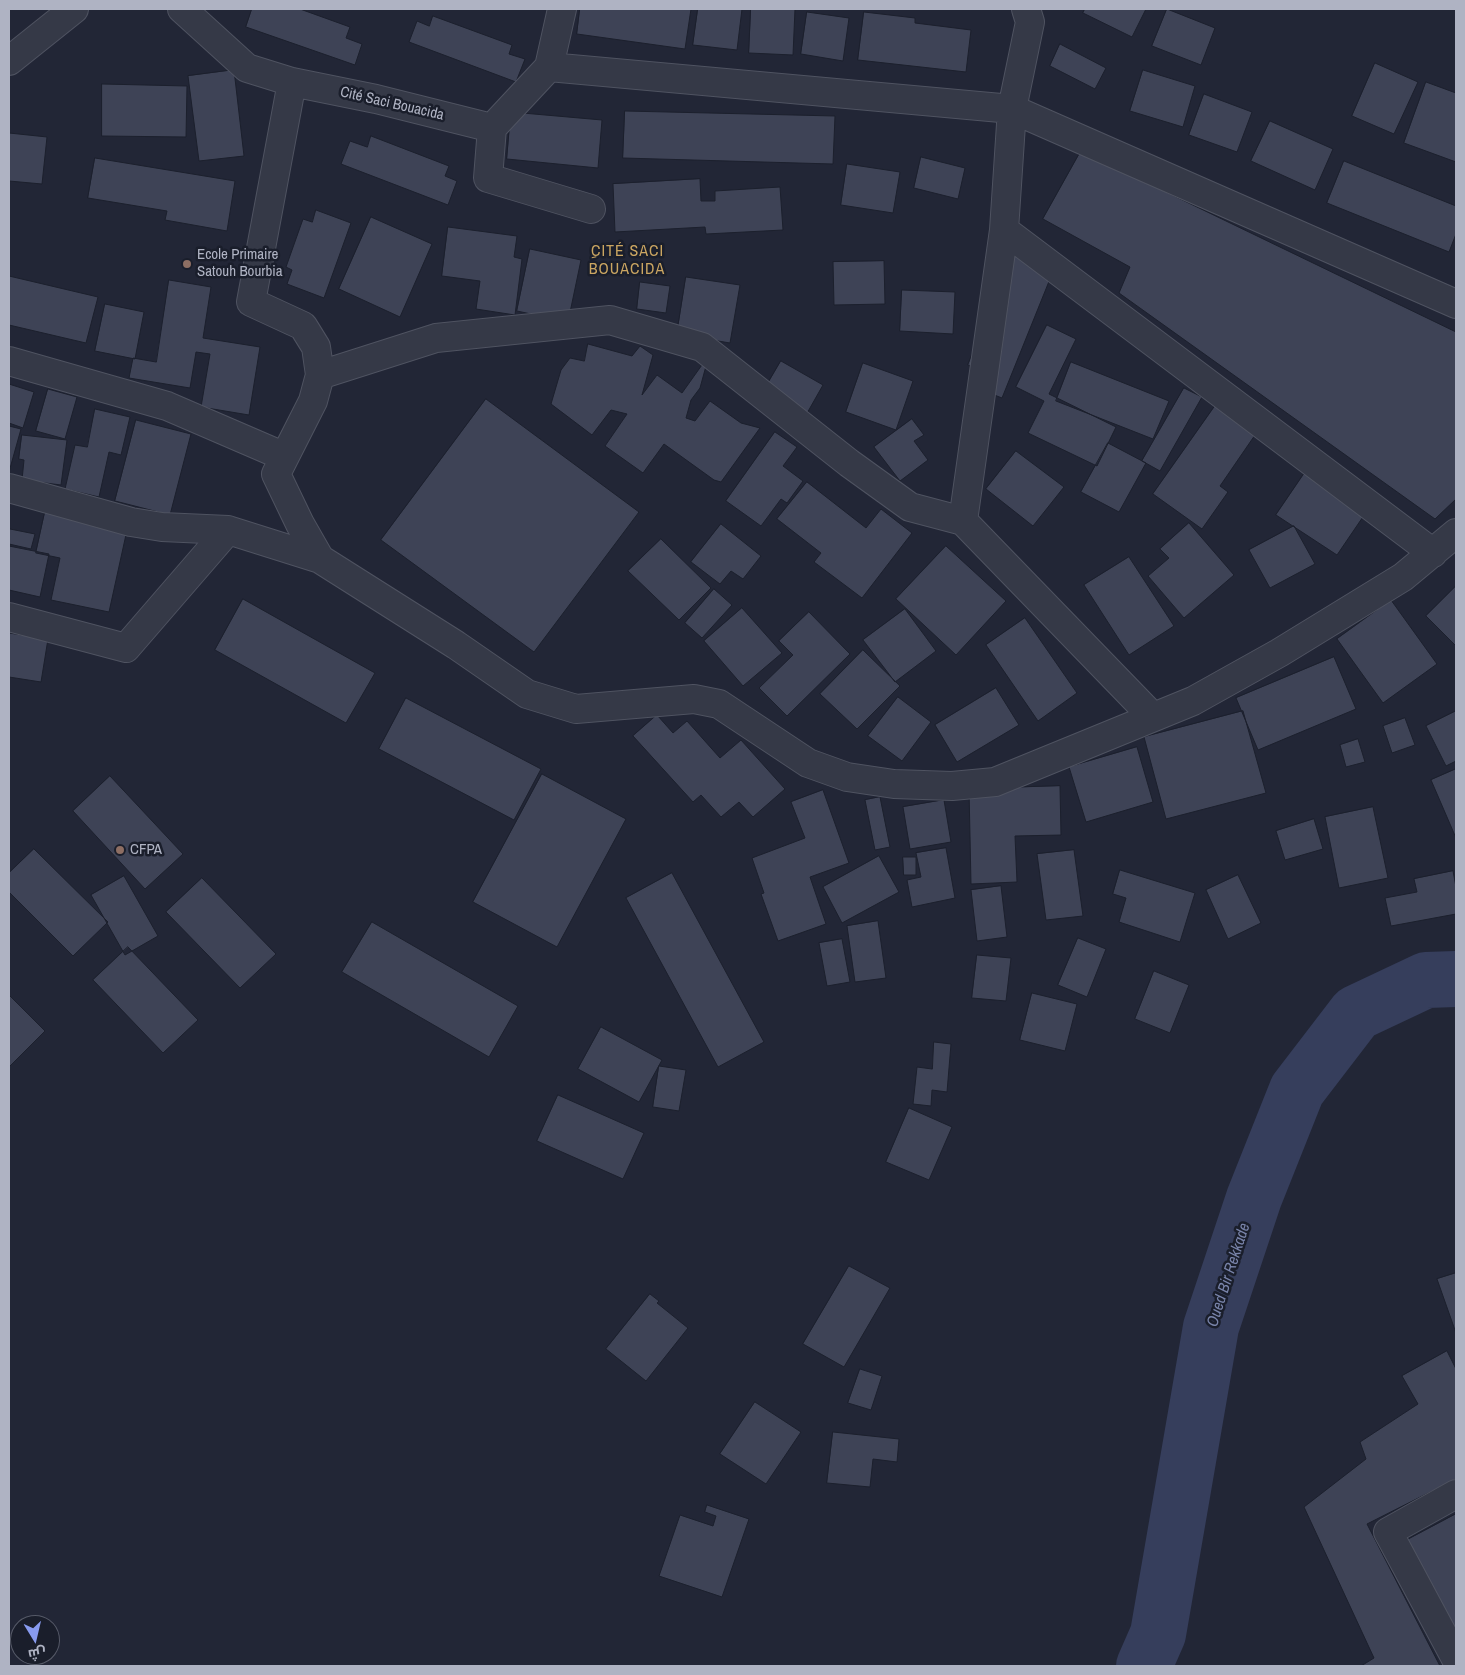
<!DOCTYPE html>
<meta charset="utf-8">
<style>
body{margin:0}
#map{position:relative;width:1465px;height:1675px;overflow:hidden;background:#222636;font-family:"Archivo Narrow",Cairo,sans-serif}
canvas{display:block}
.frame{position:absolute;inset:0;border:10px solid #afb3c3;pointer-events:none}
.north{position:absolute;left:10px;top:1615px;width:50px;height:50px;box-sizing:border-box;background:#1a1e2b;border:1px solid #565a68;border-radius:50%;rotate:171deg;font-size:14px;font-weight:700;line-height:20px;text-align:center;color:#afb3c3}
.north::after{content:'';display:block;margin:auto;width:18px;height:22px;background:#889bf0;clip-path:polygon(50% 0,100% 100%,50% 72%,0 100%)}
</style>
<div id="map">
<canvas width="1465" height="1675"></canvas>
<div class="frame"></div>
<div class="north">ش</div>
</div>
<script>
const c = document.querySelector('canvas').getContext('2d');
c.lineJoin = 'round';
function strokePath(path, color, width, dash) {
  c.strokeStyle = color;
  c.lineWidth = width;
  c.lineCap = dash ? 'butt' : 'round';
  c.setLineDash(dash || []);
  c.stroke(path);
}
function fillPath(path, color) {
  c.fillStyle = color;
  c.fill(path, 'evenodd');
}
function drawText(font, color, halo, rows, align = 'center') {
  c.font = font + ' "Archivo Narrow",sans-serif';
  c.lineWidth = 5;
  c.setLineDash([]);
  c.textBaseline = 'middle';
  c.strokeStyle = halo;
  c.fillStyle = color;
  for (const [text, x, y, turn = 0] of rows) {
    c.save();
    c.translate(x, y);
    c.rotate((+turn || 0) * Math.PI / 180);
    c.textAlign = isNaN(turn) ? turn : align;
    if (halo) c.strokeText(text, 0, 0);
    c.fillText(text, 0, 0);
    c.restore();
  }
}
strokePath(new Path2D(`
 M1144 1666 1158 1634 1211 1327 1254 1198 1297 1090 1356 1013 1426 980 1456 979`), '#363e5c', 56);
const building = new Path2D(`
 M252 9H300L350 27 346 38 362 44 355 65 246 27Z
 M580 9H691L685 49 577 34Z
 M698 9H742L737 50 693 45Z
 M751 9H795L793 55 749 53Z
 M1085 9H1146L1132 37 1083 13Z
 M1167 9 1215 28 1201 65 1152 46Z
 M807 12 849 18 843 61 801 54Z
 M864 12 915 18V23L971 30 966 72 858 60Z
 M433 16 512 45 509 54 525 59 516 82 409 42 417 21 429 26Z
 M1060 44 1106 68 1095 89 1050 66Z
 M1375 63 1418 82 1394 134 1352 116Z
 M234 70 244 156 199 161 188 76Z
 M1143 70 1195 86 1183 127 1130 111Z
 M1426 82 1456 93V162L1404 143Z
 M102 84 187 86 186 137 102 136Z
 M1204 94 1252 112 1237 152 1189 135Z
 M625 111 835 116 833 164 623 158Z
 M511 112 602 120 598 168 507 159Z
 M1270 121 1333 149 1315 190 1251 161Z
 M9 133 47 137 42 184 9 181Z
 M371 136 449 166 445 176 457 181 448 205 341 164 350 141 367 147Z
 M1081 151 1456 332V499L1435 519 1119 293 1130 267 1043 219Z
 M921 157 965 168 958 199 914 188Z
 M95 158 235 181 227 231 165 220 167 211 88 198Z
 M1344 161 1456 206V234L1449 252 1327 203Z
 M847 164 900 172 893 213 841 205Z
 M700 179 701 201H715V191L780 187 783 230 706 234 705 227 615 232 613 184Z
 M316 210 351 223 324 298 287 284 292 270 286 267 303 219 312 222Z
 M371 217 432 244 400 317 339 289Z
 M448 227 517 236 514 257 522 259 515 315 476 309 480 281 442 276Z
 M530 249 581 260 568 322 517 311Z
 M1013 253 1054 269 1002 398 984 391 990 374 968 365Z
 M884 261 885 304 834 305 833 262Z
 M9 276 98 297 86 343 9 325Z
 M686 277 740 285 730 343 677 334Z
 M169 280 211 287 203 338 260 347 249 415 201 407 210 354 196 352 190 388 129 378 133 358 156 362Z
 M640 282 670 286 666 313 637 309Z
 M902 290 955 292 953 334 900 331Z
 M105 304 144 312 135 359 95 351Z
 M1047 325 1076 339 1049 394 1116 427 1097 466 1028 433 1044 401 1016 387Z
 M588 344 632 356 640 346 653 355 642 395 657 375 682 393 709 355 700 388 691 400 686 418 695 421 710 401 741 423 760 428 721 482 714 480 664 444 643 473 605 446 627 414 611 410 592 435 551 404 561 370 570 358 584 361Z
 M781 361 823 385 806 415 764 390Z
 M1071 362 1169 401 1153 439 1056 401Z
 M863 363 913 381 896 430 846 412Z
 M9 384 34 392 23 428 9 423Z
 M1184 388 1202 397 1160 471 1142 461Z
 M48 389 77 397 65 439 36 431Z
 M486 399 639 512 534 652 381 540Z
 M1215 406 1255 435 1220 486 1228 492 1202 529 1153 494Z
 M95 409 130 417 121 455 109 452 99 497 65 489 75 445 87 447Z
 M912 419 924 435 914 441 928 460 900 481 874 447Z
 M136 420 191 434 170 515 115 501Z
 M9 426 21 429 9 472Z
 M775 432 797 447 783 466 803 481 787 503 781 499 761 526 726 501Z
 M22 435 67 440 61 485 22 480 24 460 19 459Z
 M1108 443 1146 463 1119 512 1081 492Z
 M1016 451 1064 487 1033 526 986 489Z
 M1308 468 1369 508 1337 555 1276 515Z
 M807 482 866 528 881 509 912 533 862 598 814 562 821 553 777 519Z
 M45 512 127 530 109 612 51 600 60 558 36 553Z
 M1189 523 1234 575 1184 618 1148 576 1169 558 1160 549Z
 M721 524 761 556 743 579 731 571 720 584 691 562Z
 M1294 526 1315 564 1270 588 1249 550Z
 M10 529 35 534 31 549 9 544Z
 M661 539 711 588 679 620 628 571Z
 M9 546 49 554 40 597 9 590Z
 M946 546 1006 601 956 655 896 599Z
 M1129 557 1174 626 1129 655 1084 585Z
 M1456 586V646L1426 616Z
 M714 589 732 605 702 638 685 623Z
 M243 599 375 673 346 723 215 650Z
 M1391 600 1437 664 1383 703 1337 639Z
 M742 608 782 653 743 686 704 641Z
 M905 609 936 651 895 682 863 640Z
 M809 612 850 654 787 716 759 688 793 655 779 641Z
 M1025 618 1077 693 1038 721 986 645Z
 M9 633 48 639 41 682 9 677Z
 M863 650 900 686 857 729 820 694Z
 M1334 657 1356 709 1258 750 1236 698Z
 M996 688 1019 725 957 762 935 725Z
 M898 697 931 722 902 761 868 736Z
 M406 698 541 769 514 820 379 749Z
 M1243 711 1266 793 1166 819 1144 737Z
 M1456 711V761L1446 766 1426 726Z
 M657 715 673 733 687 721 720 758 741 740 785 789 753 817 739 802 721 817 701 795 693 802 633 736Z
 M1405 718 1415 745 1392 753 1383 726Z
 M1358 739 1365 762 1346 767 1340 745Z
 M1137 747 1153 802 1086 822 1069 767Z
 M1456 769V838L1431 780Z
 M542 774 626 819 557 947 473 902Z
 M110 776 183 854 145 889 73 811Z
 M1060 786 1061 835 1015 836 1017 882 971 884 969 789Z
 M823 790 849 863 810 877 826 924 778 941 761 894 764 893 752 858 805 838 791 802Z
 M880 797 890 847 875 850 865 800Z
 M944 800 951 842 910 849 903 807Z
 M1373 807 1388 878 1339 888 1325 817Z
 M1314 819 1323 849 1285 860 1276 831Z
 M946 848 955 898 912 907 907 880 921 877 916 853Z
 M34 849 108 922 73 956 9 892V873Z
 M1074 850 1083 916 1046 920 1037 854Z
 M879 856 899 892 842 923 823 887Z
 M903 857H916V875H904Z
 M1120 870 1195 893 1180 942 1119 922 1126 898 1113 894Z
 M1453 871 1456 887V914L1391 926 1385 898 1417 892 1414 879Z
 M672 873 764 1042 718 1067 626 898Z
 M1238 875 1261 923 1228 939 1206 890Z
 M124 876 158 936 125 955 91 895Z
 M202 878 276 954 240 988 166 912Z
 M1001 886 1007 937 977 941 971 890Z
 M878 921 886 978 855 982 847 926Z
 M372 922 518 1006 489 1057 342 972Z
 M1078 938 1106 949 1087 997 1058 985Z
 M842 939 850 982 827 986 819 943Z
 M128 947 198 1020 163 1053 93 980Z
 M977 955 1011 958 1006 1001 972 998Z
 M1154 971 1189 985 1170 1033 1135 1019Z
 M1032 993 1077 1004 1065 1051 1020 1040Z
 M9 995 45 1031 10 1066 9 1064Z
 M601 1027 662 1060 639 1102 578 1069Z
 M934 1042 951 1044 947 1092 932 1090 931 1106 913 1104 917 1067 932 1069Z
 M659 1066 686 1070 679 1111 653 1107Z
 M558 1095 644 1133 623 1179 537 1141Z
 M909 1108 952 1127 929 1180 886 1162Z
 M849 1266 890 1288 844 1367 803 1344Z
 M1456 1273V1333L1437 1279Z
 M650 1294 659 1301 657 1303 688 1328 646 1381 606 1349Z
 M1447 1351 1456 1369V1479L1367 1524 1440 1666H1361L1374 1658 1304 1507 1366 1459 1360 1442 1418 1404 1402 1376Z
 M860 1369 882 1376 871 1410 848 1403Z
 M755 1402 801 1432 766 1484 720 1454Z
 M833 1432 899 1439 897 1462 873 1459 870 1487 827 1483Z
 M707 1505 749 1519 722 1597 659 1576 680 1515 713 1526 716 1516 705 1512Z
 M1456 1514V1634L1407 1540Z`);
fillPath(building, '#3e4356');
strokePath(building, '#1c202d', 1);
const minor = new Path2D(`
 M182 9 247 68 292 82 376 99 492 128
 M562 9 549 67 492 128 488 178 591 209
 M9 61 74 9
 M549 67 1012 109 1456 304
 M292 82 251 302 303 326 316 347 320 375 313 401 276 474 300 524 320 559
 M1004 230 1433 553
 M9 361 167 406 283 456
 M320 375 436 338 610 320 702 347 849 463 910 507 963 521 1153 717
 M9 488 131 522 162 527 228 530 320 559 456 645 527 694 576 709 694 699 719 704 808 763 847 777 894 784 952 786 995 782 1193 701 1279 653 1403 577 1456 533
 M963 521 1004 230 1012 109 1030 22 1026 9
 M9 617 126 648 228 530
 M1456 1494 1388 1532 1456 1659`);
strokePath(minor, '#4f5361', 30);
strokePath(minor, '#353947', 28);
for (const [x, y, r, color] of [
 [187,264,5,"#8d6e63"],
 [120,850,5,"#8d6e63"]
]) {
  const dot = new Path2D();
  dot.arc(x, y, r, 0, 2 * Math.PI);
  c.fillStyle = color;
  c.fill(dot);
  strokePath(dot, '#1a1e2b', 2);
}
drawText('15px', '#afb3c3', '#1a1e2b', [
 ["Cité Saci Bouacida",392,104,13]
]);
drawText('15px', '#afb3c3', '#1a1e2b', [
 ["Ecole Primaire",197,255],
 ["Satouh Bourbia",197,272],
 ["CFPA",130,850]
], 'left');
c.letterSpacing = '1px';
drawText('16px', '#cba662', '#1a1e2b', [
 ["ِCITÉ SACI",627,252],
 ["BOUACIDA",627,270]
]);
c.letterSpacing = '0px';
drawText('italic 16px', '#7984aa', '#1a1e2b', [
 ["Oued Bir Rekkade",1229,1275,-72]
]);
</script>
